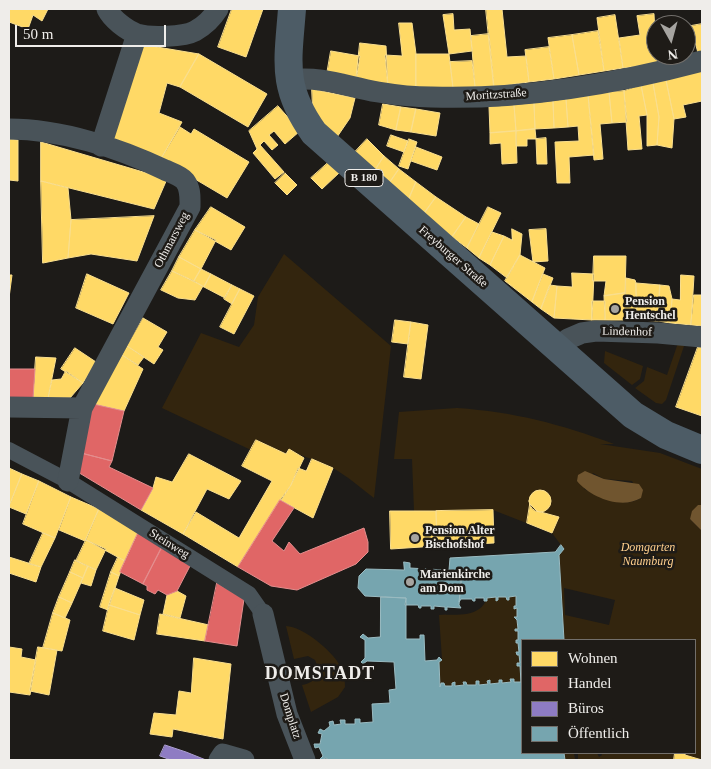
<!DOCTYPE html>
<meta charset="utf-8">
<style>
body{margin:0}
#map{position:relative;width:711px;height:769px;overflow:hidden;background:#1d1b18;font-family:Georgia,serif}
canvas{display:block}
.frame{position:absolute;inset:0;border:10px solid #efedea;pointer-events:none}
.legend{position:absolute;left:521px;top:639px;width:175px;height:115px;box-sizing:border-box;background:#1e1b17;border:1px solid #726f6b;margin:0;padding:6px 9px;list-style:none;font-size:15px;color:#efedea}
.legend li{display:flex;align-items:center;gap:10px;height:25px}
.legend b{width:25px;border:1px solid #726f6b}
.north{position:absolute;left:646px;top:15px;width:50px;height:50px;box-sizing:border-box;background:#1e1b17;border:1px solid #726f6b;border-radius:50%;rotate:173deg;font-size:14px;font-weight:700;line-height:20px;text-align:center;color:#efedea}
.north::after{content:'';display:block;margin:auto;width:18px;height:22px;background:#a6a4a0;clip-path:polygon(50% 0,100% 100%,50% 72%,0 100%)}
.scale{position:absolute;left:15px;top:25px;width:151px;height:22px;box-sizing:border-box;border:2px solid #efedea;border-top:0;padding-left:6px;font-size:15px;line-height:18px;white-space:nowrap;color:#efedea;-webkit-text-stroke:4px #1e1b17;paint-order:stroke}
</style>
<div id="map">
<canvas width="711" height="769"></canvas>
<div class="frame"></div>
<ul class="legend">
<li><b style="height:14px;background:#ffd966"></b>Wohnen</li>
<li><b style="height:14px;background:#e06666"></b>Handel</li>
<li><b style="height:14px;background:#8e7cc3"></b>Büros</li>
<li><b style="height:14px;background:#76a5af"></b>Öffentlich</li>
</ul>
<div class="north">N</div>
<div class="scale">50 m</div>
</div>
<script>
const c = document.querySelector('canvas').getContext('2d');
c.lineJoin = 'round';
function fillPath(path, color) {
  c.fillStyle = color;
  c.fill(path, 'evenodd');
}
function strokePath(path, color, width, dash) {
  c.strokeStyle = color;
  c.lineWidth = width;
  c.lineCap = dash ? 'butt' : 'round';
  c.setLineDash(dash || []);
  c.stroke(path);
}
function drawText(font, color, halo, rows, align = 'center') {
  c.font = font + ' Georgia,serif';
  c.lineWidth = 5;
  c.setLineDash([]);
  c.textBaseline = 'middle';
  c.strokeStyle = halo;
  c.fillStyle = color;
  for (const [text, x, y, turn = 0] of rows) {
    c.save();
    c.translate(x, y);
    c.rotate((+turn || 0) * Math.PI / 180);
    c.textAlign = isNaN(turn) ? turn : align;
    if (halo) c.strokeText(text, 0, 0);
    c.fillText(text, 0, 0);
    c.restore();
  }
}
fillPath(new Path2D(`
 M284 254 391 346 374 498C361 488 347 476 333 468 318 460 303 457 289 450L286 454 256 440 251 450 162 408 201 333 239 347 254 325 258 297Z
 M678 343H685L666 400 662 404 656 403 635 388 644 381 647 367 667 375Z
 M605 351 643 366 640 379 632 385 604 363Z
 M457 408C515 412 560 424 614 444H600L660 453 702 469V505H698L690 519 702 531V760H565L564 753H574L575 759H578V753H597L599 757 602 755 601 753H695V640H564L559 555 564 549 552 533 493 510 414 511 412 459H394L399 412ZM593 473 604 479 632 481 641 498C623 509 601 497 584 489ZM564 588 615 600 609 625 565 615Z
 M516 596V606H514L517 608V617L514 618 517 620 518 629H515L518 631V640H516V643H518L519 652H516L519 655 520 663 517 664V666H520L521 682H514L511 679V682L502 683V680H499V683L490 684V681L488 684 479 685 476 681V685H467L466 682H464V685L455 686V682L452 683V686H445L444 683 440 687 439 662 442 659 439 615C458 614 480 618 487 598L496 597V601L498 597H506L509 600V597Z
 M286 626C303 627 330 649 339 664 344 671 345 679 345 687L338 697 311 712 302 685C317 682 321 674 315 660L308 656 294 659Z`), '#33250e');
fillPath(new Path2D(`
 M585 471 604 479 639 484 643 490 641 498C621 510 590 497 577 481L578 475Z
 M698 505H702V531L690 519 692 511Z`), '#70552f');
const homes = new Path2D(`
 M9 9H48L42 21 33 15 28 29 9 22Z
 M232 9H263L246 57 218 47Z
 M486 9H502L507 57 526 56 529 82 494 87Z
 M453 14 454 30 470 29 472 51 449 54 443 15Z
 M654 14 656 55H660L661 63 623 68 619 38 640 35 637 16Z
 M615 15 623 68 604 71 597 18Z
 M399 23H412L416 54V89L388 88 385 55 402 56Z
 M702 24V52L698 53 691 26Z
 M598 31 604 71 579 75 572 35Z
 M489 34 494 87H475L471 36Z
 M572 35 579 75 554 79 548 38Z
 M360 43 386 46 388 88 356 81Z
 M139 44 199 54 180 87 167 83 159 113 182 122 161 159 110 140Z
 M549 47 554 79 529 82 525 50Z
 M331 51 360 56 356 81 327 74Z
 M199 54 267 94 248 127 180 87Z
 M416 54H449L453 88 416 89Z
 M472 61 475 87 453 88 450 62Z
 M702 71V101L683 105 686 117 674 119 666 80Z
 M666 80 674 119 672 148 657 145 659 117 653 83Z
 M653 83 659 117 657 145 647 146V115L641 85Z
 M641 85 647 115 639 116 642 149 628 150 624 91Z
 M312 89 355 98 350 118 335 140 313 111Z
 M624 91 627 122 612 123 609 92Z
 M609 92 612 123 600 124 603 159 594 160 588 95Z
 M588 95 594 155 569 157 570 183H557L555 142 579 141 578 126 568 127 566 99Z
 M566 99 568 127 554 128 553 101Z
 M553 101 554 128 535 129 534 103Z
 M534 103 535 129 516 131 514 105Z
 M383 104 401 107 396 130 379 125Z
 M514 105 516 131 490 133 489 107Z
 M278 106 300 131 285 144 274 131 269 135 278 145 272 150 264 141 260 145 284 172 275 179 253 153 257 149 249 131Z
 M401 107 416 109 411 132 396 130Z
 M416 109 440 113 436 136 411 132Z
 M180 127 191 134 194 129 249 162 227 198 161 159Z
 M535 129 536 139H527V146H516V131Z
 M516 131 517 163 502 164 501 143 490 144V133Z
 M391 135 408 141 404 152 387 146Z
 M546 138 547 164H537L536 139Z
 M9 139 18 140V181L9 180Z
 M367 139 384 156 374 172 355 152Z
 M409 139 417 142 408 169 399 166Z
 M41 142 167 179 154 209 41 181Z
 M416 147 442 157 437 170 411 161Z
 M384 156 399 169 388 185 374 172Z
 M329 162 339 173 322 189 311 178Z
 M399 169 416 182 408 201 388 185Z
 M285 173 297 185 287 195 275 183Z
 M41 181 68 188 71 220 68 258 43 263Z
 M416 182 436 197 423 215 408 201Z
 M436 197 466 217 452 237 423 215Z
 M211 207 245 227 231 250 195 230Z
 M488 207 501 213 479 258 467 248Z
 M154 216 137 261 91 254 68 258 71 220Z
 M466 217 479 224 467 248 452 237Z
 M512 229 522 234 520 255 507 278 490 265 504 236 512 240Z
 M546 229 548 261 533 262 529 230Z
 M195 230 216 240 201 269 179 257Z
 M492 232 504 236 490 265 479 258Z
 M520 255 545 268 532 302 505 281Z
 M594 256H626L625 293 604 296 606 281H593Z
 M179 257 201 269 194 281 172 271Z
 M201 269 211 274 204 287 194 281Z
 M172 271 203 286 195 300 178 298 161 290Z
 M572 273 594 274 592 320 554 318 557 286 572 287Z
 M87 274 129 293 113 324 76 308Z
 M211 274 232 285 225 298 204 287Z
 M543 274 553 278 541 309 532 302Z
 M9 275H12L9 298Z
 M681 275 694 276 691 325 670 323 672 299 680 300Z
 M626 278 635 280 636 283 637 320H626Z
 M636 283 660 285 658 321 637 320Z
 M232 285 240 289 232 304 224 299Z
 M550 285 557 286 554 318 541 309Z
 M660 285 669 286 672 299 670 323 658 321Z
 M240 289 254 296 234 334 220 327Z
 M625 293 626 320H605L604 296Z
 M694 295H702V326L691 325Z
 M592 301H605V320H592Z
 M143 318 167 332 158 347 163 350 154 364 127 346Z
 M395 320 411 322 408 344 392 342Z
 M411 322 428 325 421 379 404 377Z
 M127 346 144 357 138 365 122 355Z
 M698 347 702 348V416L676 407Z
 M75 348 96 362 83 383 61 369Z
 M122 355 143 369 124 411 93 404Z
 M36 357 56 358 48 398H33Z
 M66 371 83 383 70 398H48L52 380 61 379Z
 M256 440 286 454 289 449 304 458 291 485 238 567 183 534 196 512 239 538 272 481 242 466Z
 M189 454 241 481 229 499 207 489 183 534 141 510 153 488 156 477 172 482Z
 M312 459 333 468 313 518 280 500 291 485 298 468 306 471Z
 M9 468 22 474 10 504H9Z
 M22 474 39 481 26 514 9 507Z
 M39 481 71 497 55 538 23 524Z
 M529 501a11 11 0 1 1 22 0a11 11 0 1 1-22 0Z
 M71 497 99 509 85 541 59 530Z
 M530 504 537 511 559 517 552 533 527 523Z
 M99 509 138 533 125 561 86 540Z
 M493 510 494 543 437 546 436 511Z
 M390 511H436L437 546 391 549Z
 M43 533 55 538 41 567 29 564Z
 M86 540 106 549 96 570 76 561Z
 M9 557 41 567 36 582 9 573Z
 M118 557 125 561 119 576 111 572Z
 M75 560 88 566 83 578 70 572Z
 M88 566 96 570 91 586 81 583Z
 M70 572 83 578 72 603 59 597Z
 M111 572 119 576 108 610 100 607Z
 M115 588 144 600 140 615 109 605Z
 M177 591 186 596 180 618 163 614 167 595Z
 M59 597 72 603 65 618 53 613Z
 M109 605 140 615 134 640 103 631Z
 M53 613 70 620 62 651 43 648Z
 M160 614 209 625 205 641 157 634Z
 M9 647 22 649 21 657 36 660 30 695 9 692Z
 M38 647 57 650 49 695 30 691Z
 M194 658 231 664 223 739 173 729 172 737 150 734 154 713 176 715 179 691 191 693Z
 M675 753H685V755L702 760H674Z`);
fillPath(homes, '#ffd966');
strokePath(homes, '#fadf8e', 1);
const shops = new Path2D(`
 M9 369H35L33 398 9 399Z
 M93 404 124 411 112 461 81 453Z
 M81 453 112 461 109 467 153 488 141 510 76 471Z
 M280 500 294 508 272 541 284 551 289 542 300 554 364 528 368 542V552L356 564 297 590 271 586 238 567Z
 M138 533 162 547 143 584 120 572Z
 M162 547 190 566 177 591 167 595 158 590 155 594 147 590V586L143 584Z
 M217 583 244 599 237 646 205 641Z`);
fillPath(shops, '#e06666');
strokePath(shops, '#e48e8e', 1);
const offices = new Path2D(`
 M165 745 186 752 206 760H171L160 756Z`);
fillPath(offices, '#8e7cc3');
strokePath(offices, '#ab9ecf', 1);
const public = new Path2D(`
 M561 545 564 549 559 555 564 640H522L521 682 520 666H517V663H520L519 655H517L516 652H519L518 643H516V640H518V631H515V629H518L517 620 514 617H517V608L514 609V606H516V596L509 597V600H507L506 597H498V600L496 601V597L487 598V601H484V598H475V601H473L472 599H461L459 602 462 571 449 570 450 558 555 552Z
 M404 562 410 563V568L462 571 459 605 461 608 447 607V610H445V607L434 606V609H431V606H421V608H419L418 605H405L406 598 365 596 358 588 359 576 366 569 404 570Z
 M381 597 406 598V639H420V635H424L425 661 437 660 439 657 442 660 439 662 440 687 441 683H444L445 686H452V683L455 682V686L464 685 463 682H466L467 685H476V681H479V685L488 684 487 681 490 680V684L499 683V680H502V683L511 682 510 679H514V682H522V753H564L565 760H329L326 758 322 760 320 759 323 756 319 747 315 748 314 744H320L322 734 318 733 320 729 324 731 330 726 329 722 333 721 334 725 341 724 340 720H345V724H355V719H360V723L373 722 372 704 390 703 389 690 396 689 394 662 367 661 363 664 361 662 365 658V640L360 637 363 634 368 638 380 637Z`);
fillPath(public, '#76a5af');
strokePath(public, '#9abbc1', 1);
strokePath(new Path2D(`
 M9 450 68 481 249 594 263 614`), '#495359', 16);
strokePath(new Path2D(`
 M107 9C112 19 126 30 137 34 150 38 184 37 195 31 204 26 213 17 218 9
 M288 80C324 76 344 86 378 92 396 95 414 97 431 97 521 100 615 84 702 61
 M9 129C61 129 119 148 165 170 172 173 181 176 185 181 191 189 190 198 190 207L82 408 68 481
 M101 146 137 34
 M557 348 568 339 582 333 596 331 658 333 702 337
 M9 407 82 408
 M263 614 287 714 305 760
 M219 760 223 754 244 760`), '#495359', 21);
strokePath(new Path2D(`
 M292 9C288 62 281 87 314 133L633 415 666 435 702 450`), '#4d5c66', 28);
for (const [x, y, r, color] of [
 [615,309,5,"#a6a4a0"],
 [415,538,5,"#a6a4a0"],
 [410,582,5,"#a6a4a0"]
]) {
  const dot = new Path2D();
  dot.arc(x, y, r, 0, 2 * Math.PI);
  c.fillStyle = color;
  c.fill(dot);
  strokePath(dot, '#1e1b17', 2);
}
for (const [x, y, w] of [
 [364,178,38]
]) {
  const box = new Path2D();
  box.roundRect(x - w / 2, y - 8.5, w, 17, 4);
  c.fillStyle = '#1e1b17';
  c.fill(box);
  strokePath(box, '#efedea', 1);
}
drawText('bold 11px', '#efedea', null, [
 ["B 180",364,178]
]);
drawText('12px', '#efedea', '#1e1b17', [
 ["Moritzstraße",496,95,-4],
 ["Othmarsweg",172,240,-62],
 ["Freyburger Straße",453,257,41],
 ["Lindenhof",627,332,1],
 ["Steinweg",169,544,32],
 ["Domplatz",290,716,72]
]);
drawText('bold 12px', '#efedea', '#1e1b17', [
 ["Pension",625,302],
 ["Hentschel",625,316],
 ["Pension Alter",425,531],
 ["Bischofshof",425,545],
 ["Marienkirche",420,575],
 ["am Dom",420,589]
], 'left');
drawText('italic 12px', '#ffcf8d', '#1e1b17', [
 ["Domgarten",648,548],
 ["Naumburg",648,562]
]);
c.letterSpacing = '1px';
drawText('bold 18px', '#efedea', '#1e1b17', [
 ["DOMSTADT",320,674]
]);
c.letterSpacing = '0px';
</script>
